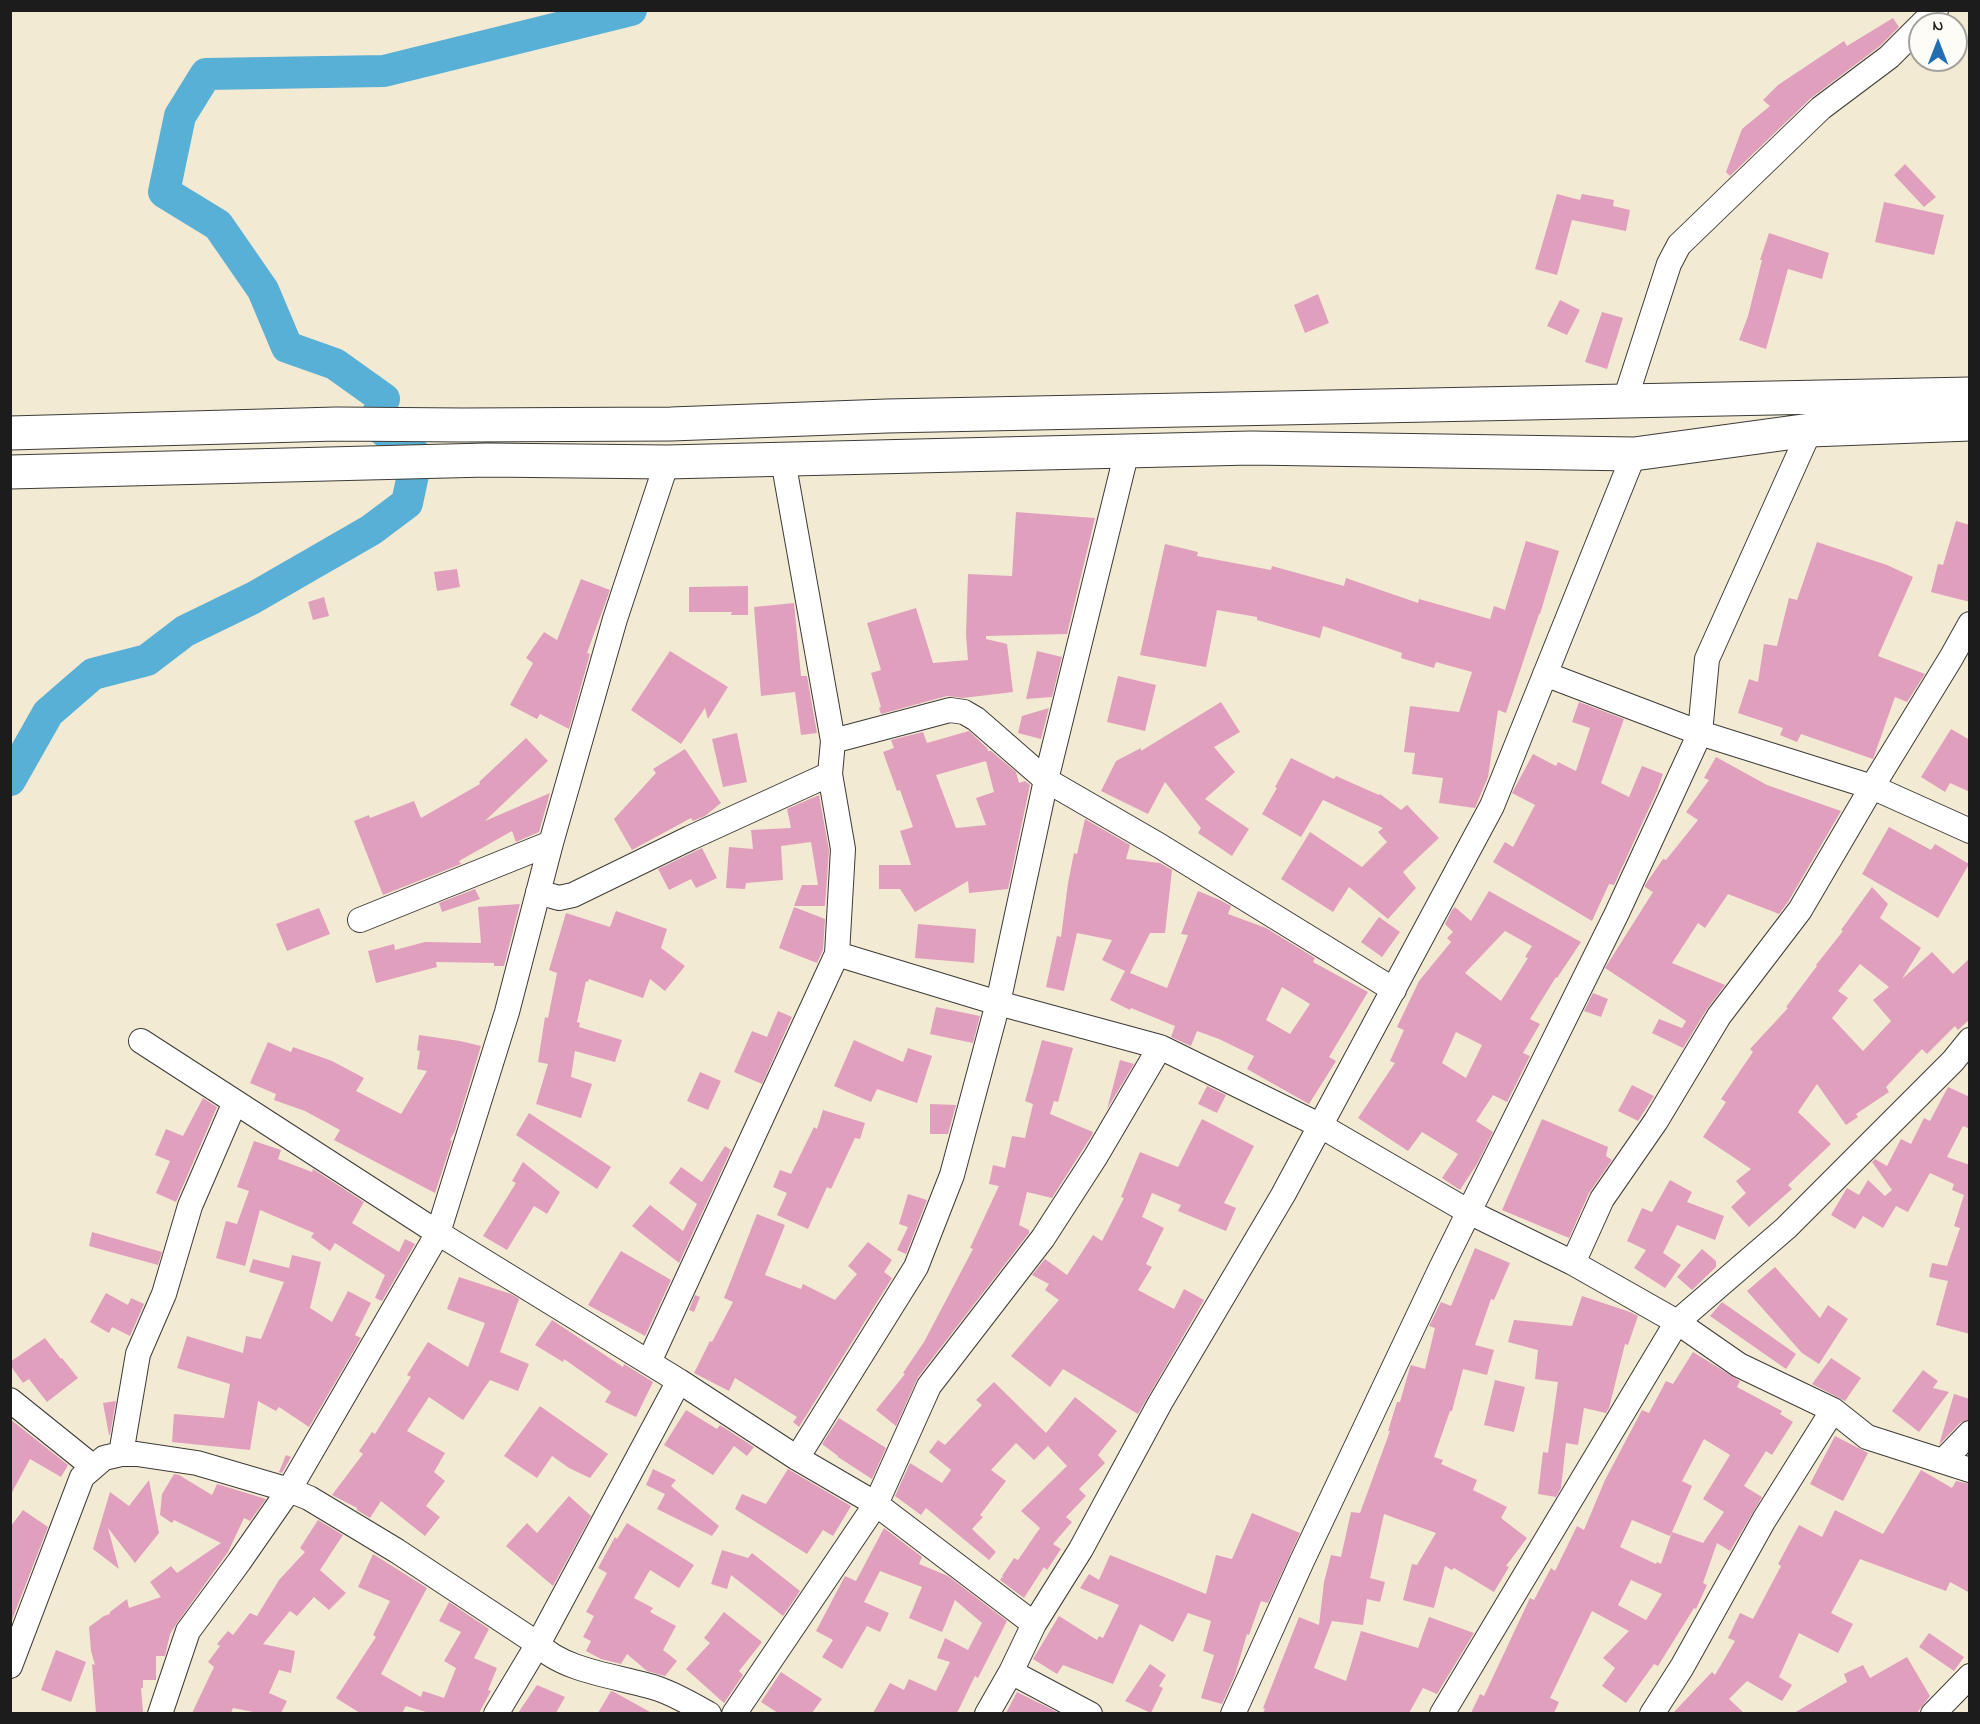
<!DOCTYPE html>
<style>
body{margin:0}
#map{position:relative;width:1980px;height:1724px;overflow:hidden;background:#f3ead3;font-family:"Indie Flower",sans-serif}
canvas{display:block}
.frame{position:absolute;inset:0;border:12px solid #1c1c1c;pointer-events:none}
.north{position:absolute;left:1908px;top:12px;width:60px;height:60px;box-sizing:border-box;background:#fdfcf7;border:2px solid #a3a29f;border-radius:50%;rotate:0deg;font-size:16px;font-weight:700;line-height:24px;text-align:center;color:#1c1c1c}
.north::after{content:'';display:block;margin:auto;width:21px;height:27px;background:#1f6fb2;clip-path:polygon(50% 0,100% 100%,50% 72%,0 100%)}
</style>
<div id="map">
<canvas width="1980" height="1724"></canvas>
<div class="frame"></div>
<div class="north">N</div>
</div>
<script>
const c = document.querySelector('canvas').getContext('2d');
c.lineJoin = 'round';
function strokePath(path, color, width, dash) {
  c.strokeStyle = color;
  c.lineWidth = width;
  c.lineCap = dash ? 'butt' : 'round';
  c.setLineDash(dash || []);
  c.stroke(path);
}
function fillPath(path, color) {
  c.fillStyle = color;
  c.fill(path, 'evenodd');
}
strokePath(new Path2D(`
 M10 780 48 713 93 674 147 660 185 631 253 598 371 530 407 503 417 456 374 423 384 399 335 364 287 347 263 290 218 225 164 192 180 116 206 74 384 71 631 10`), '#59b0d6', 32);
fillPath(new Path2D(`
 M1893 18 1899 27 1880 46 1811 98 1730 176 1726 172 1742 129 1770 106 1763 100 1778 85 1844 41 1847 46Z
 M1905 164 1936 197 1924 207 1894 175Z
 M1557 194 1580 200 1582 194 1614 200 1613 206 1630 210 1626 231 1572 220 1557 275 1535 269Z
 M1884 202 1944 215 1934 255 1875 242Z
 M1769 233 1829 253 1822 279 1788 269 1766 349 1739 340 1748 316 1762 260H1760Z
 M1318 294 1329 323 1305 333 1294 305Z
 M1560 300 1580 310 1567 335 1547 326Z
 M1602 312 1623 318 1607 369 1585 362Z
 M1016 512 1095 518 1067 634 986 636V639L1007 644 1013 692 963 698 947 696 881 714 879 708 881 707 871 673 881 670 867 623 916 608 933 663 968 660 966 635 968 574 1012 576Z
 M1956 521 1970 525V602L1931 592 1938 564 1943 565Z
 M1526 541 1559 551 1540 614H1539L1506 713 1498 710 1488 777 1475 808 1439 803 1443 778 1412 774 1415 753 1404 752 1410 706 1459 712 1472 672 1436 662 1434 668 1401 658 1402 653 1323 626 1320 638 1257 620V617L1217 610 1206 667 1140 655 1165 544 1198 552 1197 556 1271 570 1272 566 1344 586 1346 578 1418 603 1419 599 1490 619 1494 606 1505 610Z
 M1817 542 1887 565 1913 577 1878 656 1925 674 1907 702 1895 697 1873 759 1801 734 1797 742 1780 735 1783 728 1738 713 1749 679 1758 682 1764 644 1777 646 1789 598 1797 600Z
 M457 569 460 587 437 591 434 572Z
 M581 579 610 590 587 653 590 654 569 729 540 714 537 719 510 705 533 663 526 658 544 632 557 640Z
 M748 586V615H731L732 612H689V587Z
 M324 597 329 616 313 620 308 602Z
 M794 603 801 676H807L817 733 801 735 795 692 761 696 754 607Z
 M670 651 728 687 708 719 705 708 681 744 631 710Z
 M1037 651 1062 657 1052 697 1026 699Z
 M1118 676 1156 685 1145 731 1107 722Z
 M1221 702 1240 732 1214 747 1235 772 1205 799 1249 829 1232 856 1198 833 1201 828 1165 782 1148 814 1101 791 1116 761 1141 748V751Z
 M1579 702 1624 719 1601 783 1629 797 1642 766 1663 774 1657 791 1614 885 1609 884 1592 921 1493 862 1505 842 1513 847 1535 805 1512 793 1533 754 1556 766 1558 762 1576 771 1590 728 1572 722Z
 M1049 708 1041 739 1018 733 1022 716Z
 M1951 729 1970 740V792L1950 783 1945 792 1921 777Z
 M969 731 987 748 988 751H991L1016 772 1019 783 1025 781 1030 785 1008 889 969 893 968 881 915 912 900 889H879V865H911L900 831 913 827 900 790 897 791 883 752 894 748 891 740 923 732 927 743ZM986 761 994 792 976 798 986 825 956 828 936 775Z
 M737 733 747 782 723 787 712 739Z
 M526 738 548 761 485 821 550 793 539 832 516 842 512 831 459 861 461 864 383 895 354 821 369 815 370 818 414 801 421 818 480 784 479 782Z
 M685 749 721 803 705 816 693 821 691 818 632 850 614 819 656 773 653 769Z
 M1716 757 1767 785 1841 811 1788 902 1779 914 1728 894 1705 928 1698 923 1672 963 1725 985 1707 1009 1683 1048 1652 1033 1659 1019 1682 1028 1686 1021 1605 968 1653 892 1645 887V885L1663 859 1666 860 1698 820 1686 812 1709 780 1704 778Z
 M1291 758 1334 779 1336 776 1379 795 1380 794 1401 810 1407 805 1439 838 1403 872 1416 888 1388 919 1349 887 1333 912 1281 879 1310 832 1362 867 1387 842 1378 832 1383 828 1323 800 1301 837 1262 814 1277 788 1275 787Z
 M819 795 829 850 825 906H794L802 885H818L811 842 781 846 783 880 746 883 745 889 726 888 729 847 753 849 751 830 791 828 787 809Z
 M1085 819 1130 845 1126 859 1160 863 1172 870 1165 933H1150L1130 973 1167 988 1188 935 1181 934 1198 891 1220 900 1231 906 1228 914 1266 928 1315 958 1313 962 1368 992 1329 1057 1336 1061 1309 1104 1247 1069 1254 1056 1219 1039 1197 1031 1191 1046 1171 1037 1175 1026 1131 1008 1130 1010 1110 1000 1125 971 1102 960 1112 940 1077 933 1064 991 1046 987 1057 936 1061 937 1068 883 1074 853 1077 854ZM1282 987 1310 1004 1290 1034 1266 1020Z
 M1889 827 1931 850 1935 844 1969 864 1938 918 1862 874Z
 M702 848 717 878 696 888 691 879 669 890 658 869Z
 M1872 887 1888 904 1880 918 1921 948 1902 979 1932 952 1953 974 1970 958V1019L1958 1030 1955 1026 1927 1054 1922 1049 1886 1087 1889 1092 1856 1114 1858 1117 1846 1125 1817 1084 1798 1112 1831 1144 1788 1185 1792 1189 1749 1227 1731 1207 1746 1193 1736 1181 1751 1169 1703 1137 1726 1102 1721 1099 1753 1052 1750 1049 1788 1008 1786 1007 1817 966 1816 965 1843 931 1841 930ZM1860 964 1889 987 1873 1000 1891 1021 1863 1051 1832 1018 1848 998 1838 991Z
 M475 889 480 899 442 912 439 903Z
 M1489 891 1581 942 1557 978 1556 977 1530 1019 1540 1024 1523 1053 1530 1056 1507 1102 1493 1095 1476 1121 1493 1132 1477 1164 1460 1190 1442 1178 1458 1154 1422 1132 1408 1151 1358 1118 1395 1063 1390 1061 1404 1030 1397 1027 1419 981 1451 942 1447 938 1453 932 1445 924 1452 910 1455 907 1471 921ZM1505 931 1532 946 1525 957 1528 958 1501 1001 1465 973ZM1456 1032 1482 1045 1466 1078 1442 1063Z
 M520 904 504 966H494V963L436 962 437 967 376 983 368 951 394 944 395 950 425 942 481 943 478 907Z
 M794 907 825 919 823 950 817 963 779 948Z
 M319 908 330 934 287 951 276 924Z
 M616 911 667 929 661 948 685 966 665 991 650 979 643 998 589 979 588 982 586 981 577 1022 580 1023 579 1027 622 1040 615 1062 575 1051 571 1077 592 1084 581 1118 536 1104 548 1064 538 1062 545 1017 548 1018 557 973 549 970 566 913 610 927Z
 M1379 917 1400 932 1382 957 1361 942Z
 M918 924 976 929 974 963 915 958Z
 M1593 993 1608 999 1601 1017 1584 1011Z
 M936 1007 980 1016 973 1043 930 1034Z
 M778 1011 792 1017 762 1084 734 1072 752 1031 767 1037Z
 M419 1035 460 1041 481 1046 455 1131 450 1140 452 1141 435 1193 334 1140 340 1130 305 1111 274 1100 276 1094 250 1083 268 1042 291 1052 293 1047 332 1061 364 1078 356 1091 401 1114 427 1071 417 1069 420 1051 417 1050Z
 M854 1040 903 1062 908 1048 932 1056 917 1103 877 1089 871 1102 834 1086Z
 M1042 1040 1073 1048 1058 1102 1054 1101 1050 1114 1093 1132 1092 1135 1052 1198 1027 1192 1019 1225 1029 1230V1233L918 1377 896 1426 876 1410 905 1374 903 1373 924 1342 973 1249 970 1248 999 1186 989 1184 993 1165 1005 1168 1012 1136 1025 1138 1033 1104 1025 1101Z
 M1120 1060 1134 1064 1107 1109Z
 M700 1072 721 1081 708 1110 687 1101Z
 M1632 1085 1654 1096 1638 1121 1618 1111Z
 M1207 1086 1226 1095 1217 1113 1198 1104Z
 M1948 1087 1970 1097V1129L1963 1126 1947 1157 1970 1165V1334L1936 1325 1948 1281 1929 1277 1932 1263 1947 1266 1960 1228 1954 1226 1964 1195 1952 1190 1954 1184 1930 1173 1908 1212 1896 1206 1883 1228 1863 1216 1855 1229 1831 1215 1847 1188 1859 1195 1868 1180 1885 1196 1892 1190 1872 1162 1875 1159 1887 1166 1901 1139 1911 1144 1924 1118 1930 1121Z
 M203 1098 217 1107 176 1202 156 1193 170 1161 155 1155 166 1129 183 1136Z
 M930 1104 956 1105 948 1134H930Z
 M823 1110 865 1123 860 1139 855 1138 831 1189 827 1187 808 1229 777 1215 787 1193 773 1187 780 1170 791 1174 814 1127 817 1129Z
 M529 1113 611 1167 597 1189 516 1135Z
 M1202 1119 1254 1146 1224 1203 1236 1208 1226 1231 1178 1211 1181 1205 1152 1193 1142 1217 1164 1228 1146 1264 1152 1267 1138 1290 1174 1309 1184 1289 1204 1300 1138 1414 1063 1369 1050 1387 1011 1356 1059 1300 1045 1290 1049 1284 1032 1275 1045 1259 1067 1275 1093 1235 1102 1241 1124 1198 1121 1197 1140 1152 1178 1167Z
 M1542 1119 1608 1147 1606 1156 1612 1160 1589 1193 1569 1238 1502 1210Z
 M254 1141 281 1150 278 1159 312 1172 313 1169 364 1202 352 1223 399 1252 405 1239 415 1244 382 1301 375 1298 385 1275 335 1243 330 1251 311 1237 314 1233 260 1210 245 1266 216 1258 226 1221 237 1224 249 1191 237 1187Z
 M725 1146 731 1150 679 1263 632 1226 650 1205 683 1231 697 1204 669 1183 681 1167 702 1182Z
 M523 1162 560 1192 547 1214 534 1206 507 1250 483 1236 516 1183 512 1181Z
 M1670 1180 1692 1192 1687 1202 1724 1216 1715 1240 1677 1225 1663 1253 1681 1265 1665 1288 1634 1268 1646 1250 1627 1241 1642 1208 1652 1212Z
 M908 1194 927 1200 906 1254 897 1250 908 1227 899 1224Z
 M757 1214 785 1225 765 1275 801 1289 803 1284 835 1300 857 1274 848 1266 868 1242 892 1260 884 1272 892 1278 799 1427 793 1422 797 1417 735 1378 729 1391 694 1373 710 1341 712 1342 733 1302 724 1298Z
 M92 1232 162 1252 158 1265 89 1246Z
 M1475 1248 1510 1263 1494 1300 1491 1299 1475 1345 1494 1350 1487 1375 1463 1369 1452 1411H1450L1434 1457 1443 1460 1441 1464 1477 1480 1473 1490 1507 1507 1501 1518 1527 1538 1506 1566 1509 1567 1494 1592 1454 1568 1452 1570 1445 1566 1434 1608 1403 1600 1412 1564 1417 1565 1436 1533 1384 1514 1370 1578 1385 1582 1380 1602 1367 1599 1363 1625 1332 1621 1314 1668 1346 1681 1361 1631 1418 1648 1429 1617 1474 1633 1437 1694 1423 1688 1409 1713H1263L1265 1709 1263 1708 1299 1617 1319 1625 1324 1582 1331 1555 1341 1557 1351 1512 1360 1513 1390 1431H1388L1397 1402H1400L1410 1367 1411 1365 1425 1369 1435 1328 1429 1326 1441 1302 1451 1306Z
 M1702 1249 1716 1261V1267L1692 1290 1677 1277Z
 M621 1251 671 1280 645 1336 588 1305Z
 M292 1255 321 1262 310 1308 332 1322 348 1291 371 1303 355 1335 361 1338 309 1427 279 1407 276 1411 258 1401 250 1450 172 1442 174 1414 224 1418 230 1384 177 1368 187 1336 243 1353 246 1336 261 1339 284 1282 249 1272 253 1259 289 1268Z
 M1775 1267 1820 1318 1828 1305 1848 1319 1819 1364 1802 1353 1747 1291Z
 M459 1277 511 1294 519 1299 500 1352 529 1364 518 1391 490 1380 463 1420 429 1397 407 1431 445 1453 434 1472 445 1481 426 1506 440 1517 425 1536 381 1501 370 1518 357 1510V1508L332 1495 363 1454 359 1451 372 1432 375 1434 411 1377 407 1375 428 1342 468 1367 485 1323 447 1309Z
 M106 1293 128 1305 131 1298 144 1304 130 1336 112 1327 109 1333 90 1322Z
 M695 1295 700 1297 694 1312 689 1310Z
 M1582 1296 1630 1312 1638 1316 1628 1345 1625 1344 1609 1408 1606 1413 1584 1408 1578 1445 1566 1443 1561 1488 1556 1497 1538 1494 1543 1452 1548 1453 1558 1382 1535 1379 1538 1350 1508 1342 1514 1320 1572 1326Z
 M1722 1302 1796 1354 1786 1369 1710 1316Z
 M552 1320 623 1367 624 1364 653 1382 636 1417 605 1402 611 1392 564 1359 563 1362 535 1345Z
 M45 1338 61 1359 62 1358 78 1378 47 1402 29 1379 23 1383 10 1365V1362Z
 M1693 1352 1740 1381 1737 1387 1782 1411 1780 1414 1793 1422 1772 1455 1766 1451 1744 1486 1762 1497 1730 1551 1717 1543 1703 1583 1707 1585 1696 1609 1694 1608 1658 1666 1654 1664 1626 1703 1602 1686 1615 1668 1603 1658 1629 1631 1592 1611 1550 1698 1559 1702 1554 1713H1471L1480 1694 1484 1696 1530 1598 1534 1600 1551 1568 1555 1571 1577 1526 1584 1530 1605 1480 1642 1410 1649 1413 1666 1381 1673 1384ZM1704 1439 1730 1455 1703 1499 1724 1512 1703 1543 1672 1532 1692 1486 1682 1481ZM1632 1520 1670 1536 1672 1532 1661 1564 1657 1562 1656 1564 1620 1547ZM1631 1580 1662 1594 1646 1620 1618 1605Z
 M1831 1358 1861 1378 1845 1401 1812 1384Z
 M1923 1370 1938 1381 1933 1388 1949 1392 1919 1432 1892 1411Z
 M1495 1380 1525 1387 1514 1432 1484 1425Z
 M994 1382 1046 1433 1075 1397 1117 1431 1098 1455 1105 1463 1079 1489 1086 1496 1066 1517 1072 1522 1053 1544 1061 1549 1047 1570 1044 1567 1024 1598 1000 1580 1002 1577 1004 1578 1002 1576 1014 1558 1018 1560 1040 1528 1021 1511 1067 1466 1048 1446 1034 1460 1016 1443 991 1470 1006 1481 980 1515 983 1517 972 1529 996 1552 989 1560 926 1508 921 1515 895 1496 910 1463 942 1483 951 1470 929 1452 938 1440 945 1445 982 1405 976 1400Z
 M1954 1394 1970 1399V1419L1960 1423 1939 1445Z
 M116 1401 110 1435H109L103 1403Z
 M540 1406 608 1454 590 1478 569 1468 552 1456 537 1478 504 1456Z
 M686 1410 717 1429 720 1425 754 1447 747 1456 734 1446 713 1475 664 1445Z
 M839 1418 886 1448 872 1479 838 1457V1456L822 1444Z
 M10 1419 68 1465 61 1477 30 1459 10 1496Z
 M1835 1436 1868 1453 1843 1501 1810 1484Z
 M286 1455 291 1457 282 1473 279 1472Z
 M653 1469 676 1480 671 1486 719 1526 712 1536 657 1509 665 1494 646 1485Z
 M788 1469 851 1506 833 1536 823 1530 807 1554 735 1509 742 1494 766 1504Z
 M1921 1470 1952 1488 1956 1481 1970 1484V1593L1950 1582 1946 1591 1860 1559 1831 1613 1853 1624 1838 1653 1799 1633 1779 1677 1792 1685 1782 1701 1747 1681 1729 1699 1744 1713H1673L1712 1672 1715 1675 1735 1641 1728 1638 1740 1613 1753 1619 1781 1566 1778 1564 1799 1525 1822 1537 1835 1510 1883 1534Z
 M174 1474 179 1475 212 1495 217 1484 266 1499 250 1521 244 1518 228 1552 177 1623 170 1634 165 1656H156V1680H143V1688H141L143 1713H96L92 1664 95 1665 91 1651 89 1627 104 1616 110 1614V1612L127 1599 129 1608 161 1597 150 1582 171 1566 177 1573 221 1543 174 1520 172 1523 160 1515 162 1494Z
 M149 1480 159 1533 135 1563 108 1528 119 1569 93 1549 110 1492 129 1506Z
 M569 1496 591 1516 553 1586 506 1546 527 1523 537 1533Z
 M23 1510 48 1527 10 1625V1527Z
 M1252 1513 1300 1533 1268 1603 1261 1601 1249 1635 1247 1634 1235 1675 1222 1704 1201 1698 1214 1655 1203 1651 1211 1621 1188 1613 1173 1642 1140 1624 1113 1684 1063 1665 1057 1674 1033 1659 1059 1616 1097 1640 1099 1636 1103 1638 1119 1605 1080 1588 1089 1574 1099 1580 1110 1555 1206 1594 1216 1555 1232 1559Z
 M318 1520 343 1535 320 1570 346 1593 329 1610 314 1597 297 1616 290 1611 263 1644 295 1651 291 1673 279 1670 269 1693 287 1701 281 1713H258L233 1708 231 1713H192L214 1667 208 1662 220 1646 217 1644 228 1631 233 1635 250 1613 257 1616 279 1580 305 1552 300 1548Z
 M627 1523 694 1565 679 1588 650 1570 634 1598 653 1608 650 1612 676 1626 663 1650 677 1661 665 1676 647 1671 627 1654 621 1664 601 1659 586 1651 591 1641 583 1637 594 1616 586 1612 607 1573 598 1568 615 1537 617 1539Z
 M884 1528 922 1557 919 1564 948 1576 1007 1621 978 1678 975 1676 957 1713H873L890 1683 904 1690 909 1679 936 1691 950 1662 937 1658 945 1638 968 1650 982 1623 955 1600 942 1632 909 1618 922 1587 880 1571 864 1602 889 1613 880 1632 867 1626 842 1669 822 1657 833 1640 816 1631 845 1576 856 1581Z
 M722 1550 748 1558 752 1553 800 1591 783 1616 731 1575 727 1589 711 1584Z
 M373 1554 427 1588 381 1674 421 1697 423 1691 444 1698 456 1668 444 1661 461 1632 439 1621 449 1602 489 1629 474 1658 497 1668 488 1690 491 1691 479 1713H429L406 1706 402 1713H360L336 1698 376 1637 373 1635 390 1601 358 1587Z
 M724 1612 762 1642 739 1671 743 1675 724 1703 686 1669 710 1643 704 1638Z
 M1929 1633 1964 1657 1954 1671 1919 1647Z
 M56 1650 86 1662 71 1702 41 1690Z
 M1907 1657 1930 1696 1917 1713H1794L1847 1682 1844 1674 1863 1665 1870 1678Z
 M1150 1664 1166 1675 1159 1686 1163 1688 1151 1713 1125 1701Z
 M781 1672 822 1699 812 1713H778L761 1702Z
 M537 1685 565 1697 556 1713H518Z
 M611 1691 614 1692 652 1713H598Z
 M1017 1692 1059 1713H1006Z`), '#e19fbe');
const minor = new Path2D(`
 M1922 24 1936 10
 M1625 400 1669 264 1679 245 1821 108 1889 57 1920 26
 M1545 674 1700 733 1872 787 1970 831
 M833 741 950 710 964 712 976 719 1046 780 1160 846 1394 990
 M538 892 559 898 573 895 690 838 830 774
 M360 920 551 843
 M837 954 998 1003 1160 1047 1321 1126 1469 1212 1573 1263 1677 1322 1739 1365 1833 1410 1867 1437 1970 1470
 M141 1041 438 1233 679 1381 797 1458 876 1504 1034 1624
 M1573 1263 1602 1199 1656 1121 1719 1016 1800 910 1872 787 1951 658 1970 624
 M649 1362 837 954 843 849 830 774 833 741 783 460
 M10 1400 92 1466
 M121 1454 138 1354 164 1294 190 1206 235 1102
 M797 1458 916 1267 952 1175 998 1003 1046 780 1127 451
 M1943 1461 1970 1433
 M10 1666 82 1477 104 1458 121 1454H137L197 1463 289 1490 309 1498 397 1551 538 1644C563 1672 624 1677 659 1689 676 1695 693 1705 709 1714
 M1011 1672 1090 1714
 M160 1714 188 1631 239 1562 289 1490 438 1233 507 1012 551 843 615 619 667 462
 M496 1714 538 1644 679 1381
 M734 1714 876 1504 929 1386 1043 1238 1096 1156 1160 1047
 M987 1714 1011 1672 1034 1624 1081 1549 1160 1403 1283 1195 1492 806 1634 454
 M1233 1714 1302 1561 1441 1268 1617 913 1700 733 1707 659 1810 430
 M1442 1714 1677 1322 1786 1228 1953 1061 1970 1040
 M1652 1714 1682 1667 1764 1520 1833 1410
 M1933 1714 1970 1676`);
const highway = new Path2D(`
 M10 433 336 424 463 425 671 424 887 416 1970 394
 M10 472 487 460 667 462 1251 448 1634 454 1810 430 1970 424`);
strokePath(minor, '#3c3b37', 26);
strokePath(highway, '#3c3b37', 35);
strokePath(minor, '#fff', 24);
strokePath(highway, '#fff', 33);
</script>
